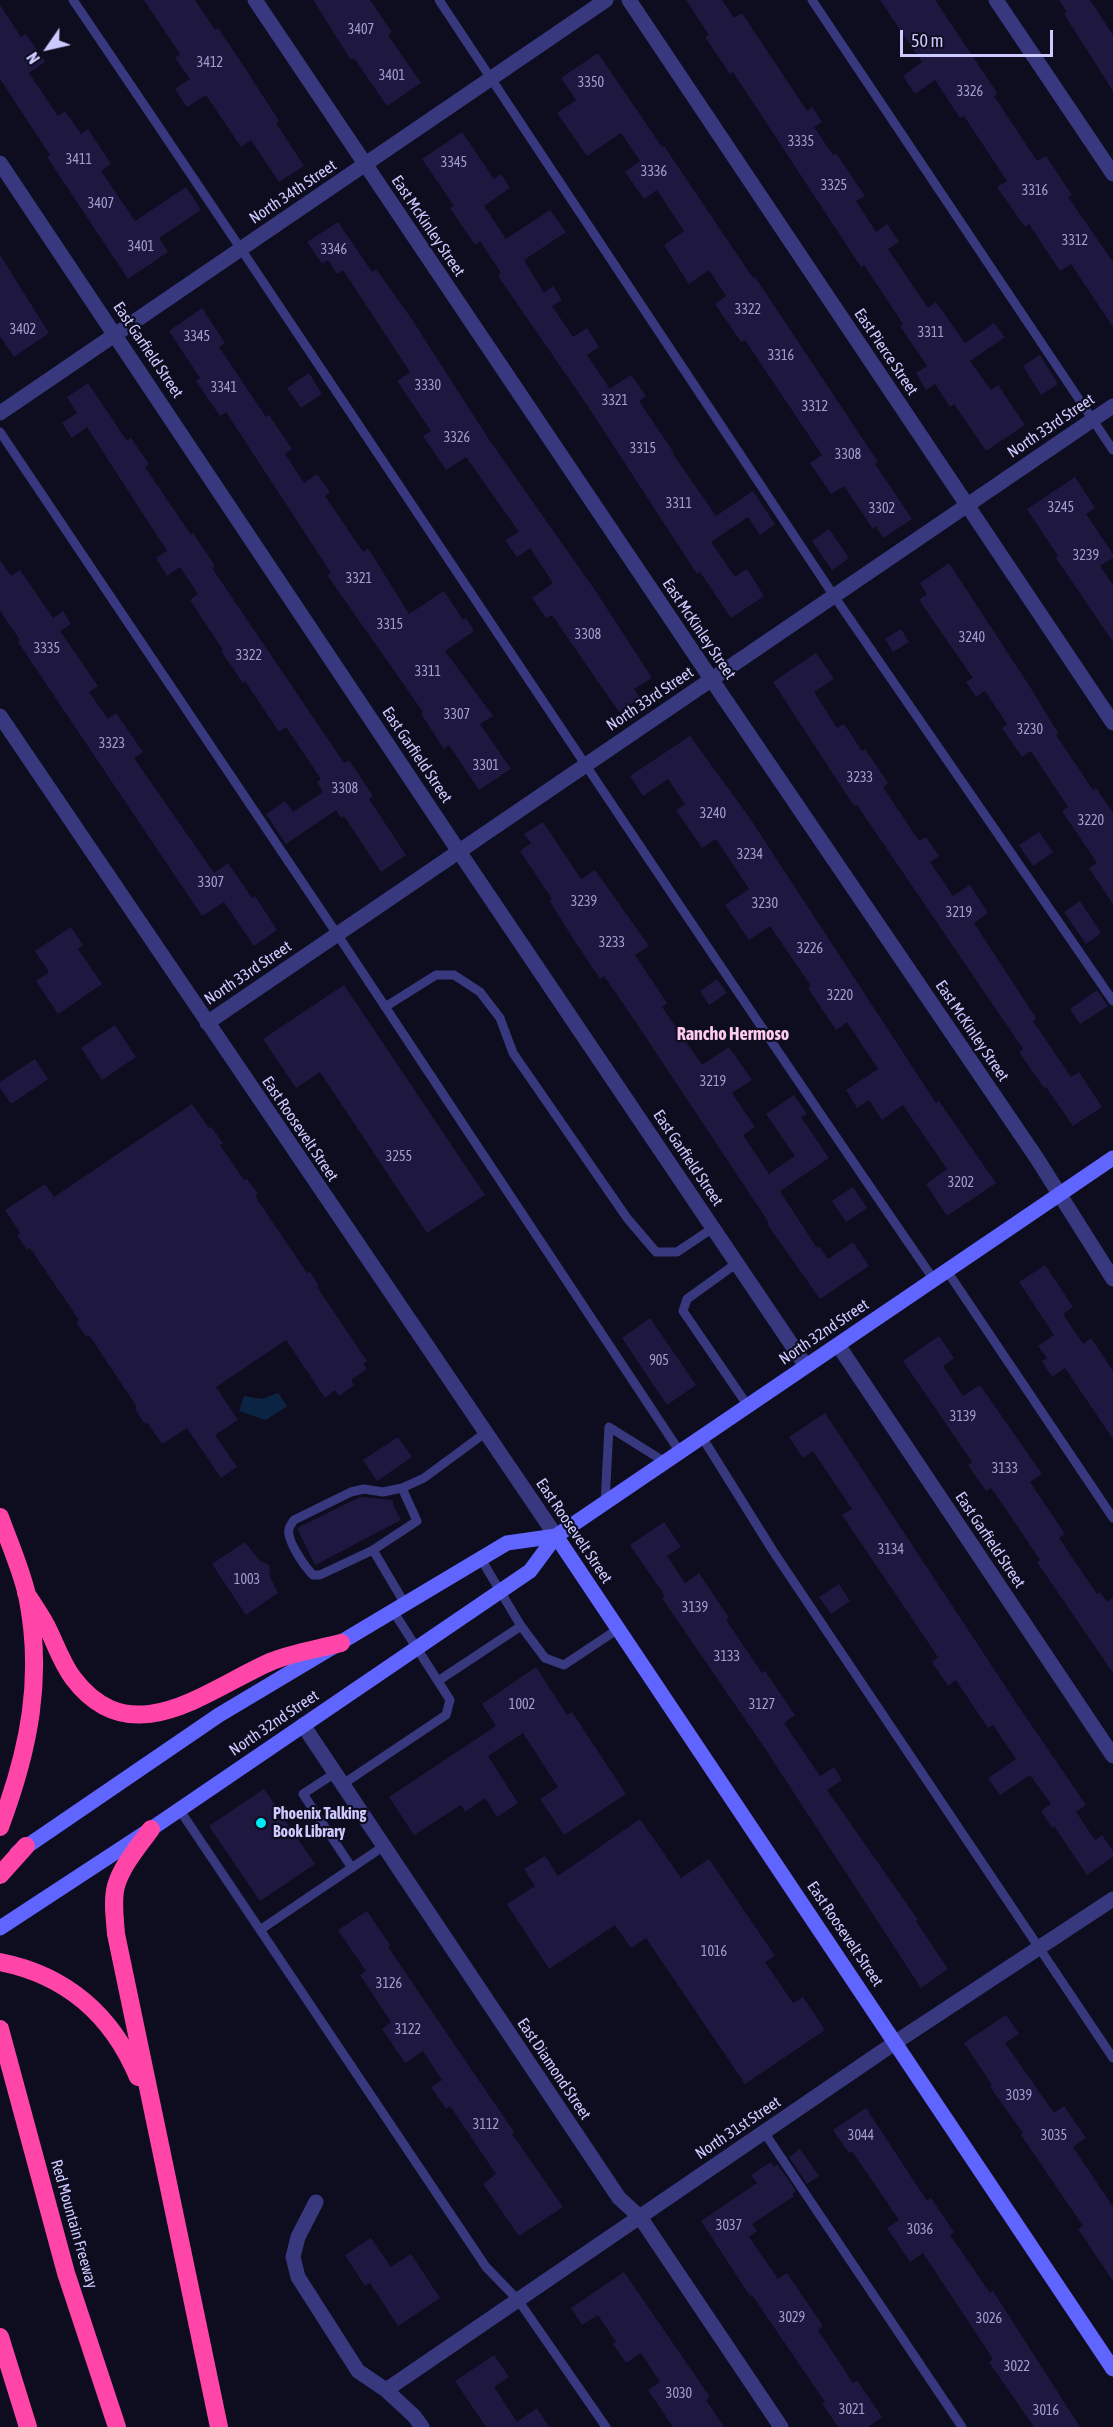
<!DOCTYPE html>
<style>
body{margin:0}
#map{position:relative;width:1113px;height:2427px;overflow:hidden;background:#0e0c1f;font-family:"Asap Condensed",sans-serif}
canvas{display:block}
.north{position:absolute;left:18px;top:18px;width:60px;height:60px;-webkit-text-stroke:4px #0e0c1f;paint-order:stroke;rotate:236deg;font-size:16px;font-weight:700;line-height:24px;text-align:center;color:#cdcaff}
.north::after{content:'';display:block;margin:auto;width:21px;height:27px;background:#cdcaff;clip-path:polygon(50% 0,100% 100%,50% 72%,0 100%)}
.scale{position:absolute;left:900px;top:30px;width:153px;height:27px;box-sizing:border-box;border:3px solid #cdcaff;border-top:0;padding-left:8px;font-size:18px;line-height:21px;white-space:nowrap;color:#cdcaff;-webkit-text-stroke:4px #0e0c1f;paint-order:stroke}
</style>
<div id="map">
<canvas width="1113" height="2427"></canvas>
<div class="north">N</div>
<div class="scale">50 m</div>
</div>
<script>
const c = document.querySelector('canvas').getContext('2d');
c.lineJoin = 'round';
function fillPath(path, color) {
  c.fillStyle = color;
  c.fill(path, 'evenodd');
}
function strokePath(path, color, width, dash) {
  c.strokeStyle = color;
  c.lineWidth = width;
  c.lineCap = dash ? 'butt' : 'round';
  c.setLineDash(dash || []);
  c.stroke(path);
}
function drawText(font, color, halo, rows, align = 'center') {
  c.font = font + ' "Asap Condensed",sans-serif';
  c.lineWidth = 4.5;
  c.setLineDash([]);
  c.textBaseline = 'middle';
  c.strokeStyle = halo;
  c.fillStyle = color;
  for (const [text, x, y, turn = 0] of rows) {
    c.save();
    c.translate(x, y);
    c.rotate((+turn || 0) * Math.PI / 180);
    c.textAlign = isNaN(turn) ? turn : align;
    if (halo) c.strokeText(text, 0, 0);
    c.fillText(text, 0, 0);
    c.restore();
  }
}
fillPath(new Path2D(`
 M278 1393 287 1406 266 1420 239 1411 244 1396 262 1399Z`), '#0c2443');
fillPath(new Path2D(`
 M144 0H195L215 30 218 28 245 68 279 121 276 123 304 166 279 182 251 140 241 147 206 95 187 107 175 89 190 79 175 58 180 54Z
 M313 0H370L392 32 388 35 421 83 387 106 354 58 351 60Z
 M686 0H722L734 18 742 13 807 111 812 107 822 122 814 127 833 155 836 153 865 196 856 201 876 232 887 224 899 242 888 249 928 308 936 302 965 343 994 323 1005 337 970 361 991 390 998 385 1025 425 986 451 954 404 950 407 935 384 926 390 916 373 927 366 900 326 903 324 864 265 861 267 733 72 730 74 705 37 709 35Z
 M880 0H935L997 93 994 96 1037 161 1046 156 1072 195 1068 197 1113 262V327L1071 264 1060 271 1029 224 1025 227 997 187 1007 181 964 116 960 118 935 80 915 94 903 76 922 62Z
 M1059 0H1090L1113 35V91L1064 14 1067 12Z
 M0 5 21 37 26 34 45 62 29 73 58 116 65 111 81 134 88 129 111 164 101 171 135 221 186 187 201 210 159 238 168 252 128 279 47 157 50 155 0 79Z
 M598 53 662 147 664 146 753 278 755 277 781 316 878 462 875 464 912 519 883 538 876 526 873 529 844 486 831 494 810 463 822 455 745 340 741 342 715 304 726 296 709 270 689 284 676 264 664 245 684 231 657 190 644 199 625 172 640 161 621 133 587 156 557 113 576 100 561 78Z
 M462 132 494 179 501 174 510 188 484 206 506 239 550 210 566 232 524 260 544 293 553 286 562 300 552 306 573 337 587 328 599 347 587 355 610 389 631 375 646 396 639 401 674 453 673 454 716 516 753 491 775 524 760 535 748 517 711 542 735 577 747 569 764 596 731 618 700 572 697 574 587 405 498 276 501 273 480 241 475 245 450 208 454 206 422 159Z
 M338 222 372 272 376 269 411 318 490 441 597 593 652 678 634 689 640 698 619 712 552 615 546 618 532 598 553 583 530 548 517 557 505 540 519 532 466 457 446 470 423 436 431 431 397 381 410 372 343 270 337 274 328 260 322 264 307 242Z
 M0 255 49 333 14 357 0 336Z
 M202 308 225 343 219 347 266 417 269 415 292 449 285 454 304 483 317 474 330 492 325 496 363 552 368 548 409 614 444 591 463 620 466 618 474 631 445 651 493 716 480 724 511 769 479 790 449 745 444 749 421 714 423 712 327 575 331 573 226 412 220 416 196 381 200 378 169 331Z
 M1040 355 1058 384 1041 395 1023 366Z
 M309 373 322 394 301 408 287 388Z
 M88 383 127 441 131 438 149 464 145 467 191 535 193 533 215 566 212 568 344 763 349 760 373 796 369 799 406 855 381 872 344 816 341 818 336 810 286 844 266 814 285 801 293 812 323 792 317 782 321 779 286 727 279 732 245 681 243 683 221 651 223 650 190 600 198 594 180 567 167 576 156 558 167 551 87 427 72 438 62 423 77 413 67 397Z
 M1075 477 1095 508 1086 514 1113 554V558L1100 566 1113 585V642L1056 558 1058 556 1027 509Z
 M829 529 849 558 832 570 812 541Z
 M0 560 11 576 20 570 53 618 63 611 71 624 60 631 98 686 89 692 108 719 116 713 143 752 134 758 214 873 228 863 252 898 255 896 277 930 254 946 224 902 202 916 18 642 20 640 0 611Z
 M949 563 1032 690 1058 733 1056 735 1093 790 1096 788 1113 813V904L1089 868 1097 863 1062 811 1068 807 1031 751 1022 757 1002 728 1007 724 985 691 976 697 966 682 973 678 919 600 927 594 920 583Z
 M901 629 909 642 893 652 885 639Z
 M816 653 834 679 814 692 837 728 844 724 862 751 865 749 888 783 883 787 919 841 926 837 939 856 930 862 953 896 970 885 988 913 974 923 1036 1018 1033 1021 1071 1077 1079 1072 1102 1107 1073 1126 1046 1087 1044 1088 1019 1052 1023 1049 857 805 854 806 773 682Z
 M690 736 749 817 936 1103 939 1101 996 1183 947 1216 926 1184 947 1169 903 1105 882 1120 869 1100 857 1108 846 1090 878 1069 847 1022 836 1030 808 988 811 986 770 926 749 940 725 905 749 889 716 839 702 848 676 810 685 804 668 779 643 796 630 776Z
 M543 822 581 879 595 870 649 946 635 955 667 1003 662 1007 702 1065 729 1047 752 1080 732 1093 755 1127 743 1135 769 1174 795 1156 766 1114 794 1095 807 1114 801 1117 829 1158 780 1191 781 1193 817 1248 819 1246 828 1259 853 1242 869 1266 820 1299 767 1224 769 1223 637 1024 604 976 600 979 574 940 549 900 552 899 520 851 531 843 524 834Z
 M1039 832 1053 852 1033 866 1019 845Z
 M1080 901 1101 933 1086 944 1064 912Z
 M71 927 83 945 78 949 102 984 58 1014 36 981 49 972 35 951Z
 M717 979 727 993 709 1005 700 991Z
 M344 985 485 1195 427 1233 320 1072 296 1088 263 1039Z
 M1097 990 1108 1006 1080 1024 1070 1009Z
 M115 1025 136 1057 102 1080 81 1048Z
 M35 1059 48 1079 11 1104 0 1088V1082Z
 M192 1104 209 1128 211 1127 223 1143 220 1145 244 1180 247 1179 258 1194 255 1196 307 1273 310 1272 319 1286 317 1287 367 1361 363 1364 367 1369 351 1380 354 1385 339 1396 335 1390 325 1398 286 1340 216 1387 238 1420 215 1435 237 1467 221 1478 187 1428 162 1444 147 1422 145 1424 135 1409 137 1407 89 1335 86 1337 76 1322 79 1320 30 1248 27 1250 17 1235 20 1233 5 1210 45 1184 54 1197Z
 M853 1187 867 1208 846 1222 832 1201Z
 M1045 1265 1073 1307 1063 1314 1083 1344 1091 1338 1113 1371V1439L1065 1368 1052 1377 1042 1361 1047 1358 1038 1346 1054 1335 1019 1282Z
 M650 1318 696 1385 667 1405 622 1338Z
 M939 1336 954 1358 943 1366 963 1396 980 1385 1042 1474 1030 1482 1065 1534 1059 1538 1097 1594 1100 1592 1107 1602 1113 1598V1673L1037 1562 1040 1560 1001 1502 991 1488 986 1491 968 1465 972 1462 903 1361Z
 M825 1413 1019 1707 1086 1805 1076 1812 1095 1840 1102 1835 1113 1851V1857L1087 1875 1054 1826 1052 1828 1041 1811 1051 1804 1030 1775 1000 1795 988 1778 1016 1759 993 1725 988 1728 956 1680 948 1686 932 1662 938 1657 842 1515 852 1509 813 1451 803 1458 789 1437Z
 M398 1437 412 1457 377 1481 363 1460Z
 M360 1497 393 1500V1505L401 1520 315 1565 297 1528Z
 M664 1522 681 1547 667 1556 685 1583 699 1573 729 1618 726 1620 762 1673 765 1671 795 1715 784 1723 820 1776 834 1767 842 1780 827 1790 918 1920 916 1921 948 1969 921 1988 764 1747 662 1598 665 1596 630 1545Z
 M245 1542 259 1560 269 1565 270 1577 278 1593 246 1615 212 1564Z
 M839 1584 850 1601 831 1614 819 1597Z
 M536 1667 567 1715 572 1712 626 1794 564 1835 540 1799 558 1787 523 1733 488 1756 518 1803 497 1817 485 1798 465 1812 461 1805 414 1835 389 1797 496 1726 482 1704Z
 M264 1789 315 1864 260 1901 209 1826Z
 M640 1819 681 1878 709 1859 775 1956 765 1962 793 2003 803 1997 825 2030 745 2084 646 1938 631 1948 615 1925 549 1969 507 1904 535 1886 524 1869 545 1856 558 1876Z
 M367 1911 390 1945 388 1947 514 2132 512 2134 563 2207 519 2236 483 2184 496 2174 450 2106 446 2109 431 2087 442 2080 423 2051 405 2063 382 2029 391 2022 360 1975 366 1971 338 1930Z
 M1006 2015 1019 2034 1005 2043 1054 2113 1064 2106 1086 2138 1073 2147 1113 2207V2281L1078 2229 1083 2226 1021 2135 1023 2133 990 2087 992 2085 964 2043Z
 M866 2108 927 2201 931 2198 954 2232 950 2235 990 2293 993 2291 1080 2427H1034L989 2362 993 2359 923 2253 910 2262 887 2228 899 2220 852 2151 849 2153 833 2130Z
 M800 2149 819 2176 807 2184 789 2157Z
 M771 2162 774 2167 777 2164 796 2191 792 2194 794 2196 752 2224 757 2231 749 2237 778 2279 787 2273 823 2326 818 2330 853 2383 857 2380 882 2417 868 2427H838L822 2403 825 2402 752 2295 750 2296 701 2221 757 2183 751 2175Z
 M371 2238 391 2267 411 2254 440 2298 398 2326 370 2283 365 2286 345 2255Z
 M624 2272 710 2397 706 2400 724 2427H673L648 2390 660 2382 641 2353 626 2363 613 2344 616 2342 598 2315 582 2325 571 2308Z
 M494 2355 509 2377 494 2387 517 2422 537 2408 549 2427H486L455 2381Z`), '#1e1840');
strokePath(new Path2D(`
 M73 0C362 425 642 856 934 1280
 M439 0 834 596 1113 1001
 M812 0 1113 450
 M0 432 337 934 680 1452
 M385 1007 436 975H454L480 992 500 1018 513 1053 627 1218 656 1252H677L713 1228
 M737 1263 687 1299 683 1311 748 1406
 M947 1271 1113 1518
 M702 1437 773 1551 1113 2058
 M605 1503 609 1427 665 1462
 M373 1550 417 1521 402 1488
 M481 1559 521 1626 545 1658 564 1665 618 1629
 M405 1604 373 1550 320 1575H313C305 1567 286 1540 289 1529 290 1525 292 1523 294 1520L351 1492 364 1489 383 1492 402 1488 424 1478 485 1433
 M438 1681 521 1626
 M335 1773 303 1794 352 1868
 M343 1784 446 1715 450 1700 393 1611
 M179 1809 486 2267 518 2300 606 2427
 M260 1930 384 1846
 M764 2132 962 2427`), '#37387e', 9);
strokePath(new Path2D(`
 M255 0 722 695 1036 1157 1113 1279
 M629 0 1113 723
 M996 0 1113 174
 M0 163 458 850 806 1366
 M0 413 606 0
 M0 716 556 1536
 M207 1023 1113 406
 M838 1345 1113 1756
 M303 1725 619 2198 640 2217 781 2427
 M316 2202 298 2237 293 2257 298 2277 358 2371 386 2390 414 2416 422 2427
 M386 2390 896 2042 1113 1899`), '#37387e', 15);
strokePath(new Path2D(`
 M556 1536 1113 2369
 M17 1853 219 1715 507 1543 556 1536
 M0 1928 151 1829 530 1571 556 1536 1113 1158`), '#6165ff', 15);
strokePath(new Path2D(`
 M0 1517C9 1542 21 1569 27 1595 44 1677 29 1750 0 1827
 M26 1593C33 1604 40 1614 46 1625 55 1642 61 1662 73 1678 131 1755 205 1691 270 1662 291 1653 318 1649 341 1643
 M151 1829C139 1846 122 1865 116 1886 112 1901 115 1919 116 1934L219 2427
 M0 1875 26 1846
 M0 1962C66 1975 112 2015 138 2077
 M0 2029 66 2273 117 2427
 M0 2337 28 2427`), '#ff45a8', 18);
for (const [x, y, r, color] of [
 [261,1823,6,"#00eaf5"]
]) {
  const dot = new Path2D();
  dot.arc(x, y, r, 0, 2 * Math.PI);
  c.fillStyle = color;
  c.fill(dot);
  strokePath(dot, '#0e0c1f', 2);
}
drawText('14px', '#a19ecf', null, [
 ["3407",361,30],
 ["3412",210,63],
 ["3401",392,76],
 ["3350",591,83],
 ["3326",970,92],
 ["3335",801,142],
 ["3411",79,160],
 ["3345",454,163],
 ["3336",654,172],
 ["3325",834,186],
 ["3316",1035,191],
 ["3407",101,204],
 ["3312",1075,241],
 ["3401",141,247],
 ["3346",334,250],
 ["3322",748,310],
 ["3402",23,330],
 ["3311",931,333],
 ["3345",197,337],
 ["3316",781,356],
 ["3330",428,386],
 ["3341",224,388],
 ["3321",615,401],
 ["3312",815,407],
 ["3326",457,438],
 ["3315",643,449],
 ["3308",848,455],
 ["3311",679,504],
 ["3245",1061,508],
 ["3302",882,509],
 ["3239",1086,556],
 ["3321",359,579],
 ["3315",390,625],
 ["3308",588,635],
 ["3240",972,638],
 ["3335",47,649],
 ["3322",249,656],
 ["3311",428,672],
 ["3307",457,715],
 ["3230",1030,730],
 ["3323",112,744],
 ["3301",486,766],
 ["3233",860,778],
 ["3308",345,789],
 ["3240",713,814],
 ["3220",1091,821],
 ["3234",750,855],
 ["3307",211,883],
 ["3239",584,902],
 ["3230",765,904],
 ["3219",959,913],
 ["3233",612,943],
 ["3226",810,949],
 ["3220",840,996],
 ["3219",713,1082],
 ["3255",399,1157],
 ["3202",961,1183],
 ["905",659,1361],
 ["3139",963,1417],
 ["3133",1005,1469],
 ["3134",891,1550],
 ["1003",247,1580],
 ["3139",695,1608],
 ["3133",727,1657],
 ["1002",522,1705],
 ["3127",762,1705],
 ["1016",714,1952],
 ["3126",389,1984],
 ["3122",408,2030],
 ["3039",1019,2096],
 ["3112",486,2125],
 ["3044",861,2136],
 ["3035",1054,2136],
 ["3037",729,2226],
 ["3036",920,2230],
 ["3029",792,2318],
 ["3026",989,2319],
 ["3022",1017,2367],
 ["3030",679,2394],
 ["3021",852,2410],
 ["3016",1046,2411]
]);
drawText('16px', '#cdcaff', '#0e0c1f', [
 ["North 34th Street",293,192,-34],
 ["East McKinley Street",428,226,56],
 ["East Garfield Street",148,350,56],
 ["East Pierce Street",886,352,56],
 ["North 33rd Street",1051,426,-34],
 ["East McKinley Street",699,629,56],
 ["North 33rd Street",650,699,-34],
 ["East Garfield Street",417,755,56],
 ["North 33rd Street",248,973,-34],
 ["East McKinley Street",972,1031,56],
 ["East Roosevelt Street",300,1129,56],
 ["East Garfield Street",688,1158,56],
 ["North 32nd Street",824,1332,-34],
 ["East Roosevelt Street",574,1531,56],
 ["East Garfield Street",990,1540,56],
 ["North 32nd Street",274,1723,-34],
 ["East Roosevelt Street",845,1934,56],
 ["East Diamond Street",554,2069,56],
 ["North 31st Street",738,2128,-34],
 ["Red Mountain Freeway",74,2224,74]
]);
drawText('bold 16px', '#cdcaff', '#0e0c1f', [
 ["Phoenix Talking",273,1814],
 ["Book Library",273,1832]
], 'left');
drawText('bold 18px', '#ffccef', '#0e0c1f', [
 ["Rancho Hermoso",733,1034]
]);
</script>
